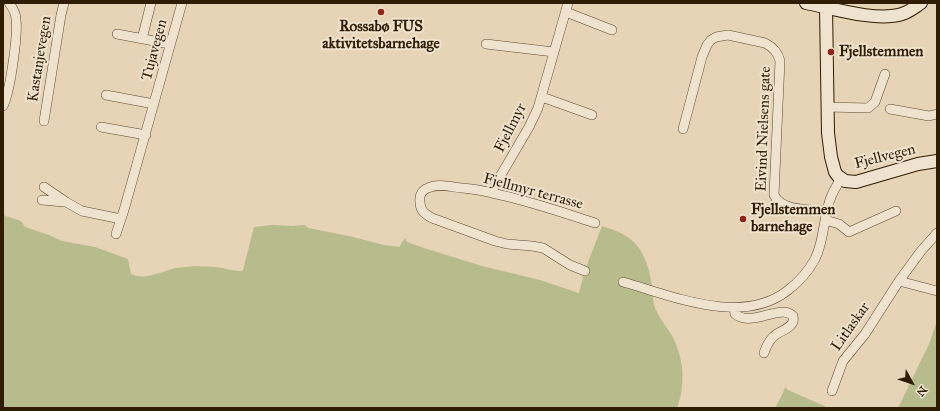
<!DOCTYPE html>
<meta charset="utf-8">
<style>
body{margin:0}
#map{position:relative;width:940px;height:411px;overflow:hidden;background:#e7d4b6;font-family:"IM FELL Great Primer",serif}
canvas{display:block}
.frame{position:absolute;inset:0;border:4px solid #2f1c01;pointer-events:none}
.north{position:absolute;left:892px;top:363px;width:40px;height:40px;-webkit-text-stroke:3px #efe3d0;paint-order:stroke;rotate:130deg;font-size:11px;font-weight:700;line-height:16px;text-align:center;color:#2f1c01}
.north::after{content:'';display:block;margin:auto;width:14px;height:18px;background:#2f1c01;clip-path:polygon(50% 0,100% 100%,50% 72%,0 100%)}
</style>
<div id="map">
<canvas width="940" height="411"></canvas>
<div class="frame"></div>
<div class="north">N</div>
</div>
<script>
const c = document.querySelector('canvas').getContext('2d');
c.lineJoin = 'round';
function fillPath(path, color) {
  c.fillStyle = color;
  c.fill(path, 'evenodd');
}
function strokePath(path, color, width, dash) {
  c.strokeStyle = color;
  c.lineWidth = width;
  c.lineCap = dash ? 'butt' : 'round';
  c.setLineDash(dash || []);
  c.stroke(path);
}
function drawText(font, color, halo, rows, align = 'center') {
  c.font = font + ' "IM FELL Great Primer",serif';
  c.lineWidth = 4;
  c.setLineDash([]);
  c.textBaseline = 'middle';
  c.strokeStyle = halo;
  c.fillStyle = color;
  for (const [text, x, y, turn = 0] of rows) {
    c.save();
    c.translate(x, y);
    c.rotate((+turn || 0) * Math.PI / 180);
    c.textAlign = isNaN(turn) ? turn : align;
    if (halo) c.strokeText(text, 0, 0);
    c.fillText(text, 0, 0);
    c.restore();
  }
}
fillPath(new Path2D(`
 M3 215 21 221 25 227 49 235 62 241 95 247 128 259 131 274C145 281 162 271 176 268 189 266 203 266 216 267 225 268 233 271 241 271L243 270 254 227 272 225 293 226 305 225 308 228 349 236 384 245 399 247 405 238 407 242 424 248 482 266 540 280 579 293 585 270 602 226C611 229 621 232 629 238 644 249 650 269 652 287 653 293 653 299 654 305 658 316 665 325 671 334 684 357 686 384 677 408H3Z
 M937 321V408H898L929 344Z
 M785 387 788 390 829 408H778L776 406 783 393Z`), '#b7bc8d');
const street = new Path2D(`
 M566 12 612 30
 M117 34 170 44
 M142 39 151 3
 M486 44 554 52
 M106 95 154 104
 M542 97 592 115
 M3 106C10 93 18 35 16 20 16 13 13 8 9 3
 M827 107 868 108 875 102 885 74
 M890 109 929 116 937 114
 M44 121 61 15 64 3
 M101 127 146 135
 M683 129 702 57 707 45 711 40 716 37 728 35 765 43C773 47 778 52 780 61L774 195C782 212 811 209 827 211
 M44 187 66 202 82 211 121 219
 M491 192 529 127 538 108 568 3
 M42 200 64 202
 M825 220 839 224 849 232 896 211
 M116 234 124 210 182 3
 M585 271 570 265 543 248 532 246 507 244 495 241 432 218C425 214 420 211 420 202 419 196 422 190 428 188 438 183 451 187 462 188 472 189 482 190 492 193 527 200 561 212 595 223
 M899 281 937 291
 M623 282C673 296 741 326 787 291 799 282 808 272 815 259 824 241 823 222 829 203 831 194 837 186 841 178
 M734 308 735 314C752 328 780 303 793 316 796 328 780 330 773 337 769 341 766 347 764 353
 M832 391 843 361 865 334 899 281 921 251 937 233`);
const secondary = new Path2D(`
 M806 3C832 8 876 22 902 14 909 12 915 7 921 3
 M826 7 828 133 831 157 835 172 838 176 845 181 856 182 918 164 937 161`);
strokePath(street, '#5d4a2e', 10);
strokePath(secondary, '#2f1c01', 14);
strokePath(street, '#efe3d0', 9);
strokePath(secondary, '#efe3d0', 12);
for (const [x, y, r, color] of [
 [381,12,4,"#8f2418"],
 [831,52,4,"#8f2418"],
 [743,219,4,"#8f2418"]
]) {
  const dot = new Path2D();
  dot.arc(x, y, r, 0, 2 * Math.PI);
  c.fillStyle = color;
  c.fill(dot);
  strokePath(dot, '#efe3d0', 1.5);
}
drawText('bold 15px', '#2f1c01', '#efe3d0', [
 ["Rossabø FUS",381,27,"center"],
 ["aktivitetsbarnehage",381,44,"center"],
 ["Fjellstemmen",839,52],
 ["Fjellstemmen",751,210],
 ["barnehage",751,227]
], 'left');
drawText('15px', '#2f1c01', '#efe3d0', [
 ["Tujavegen",155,50,-75],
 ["Kastanjevegen",40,59,-81],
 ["Fjellmyr",511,128,-63],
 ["Eivind Nielsens gate",764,129,-88],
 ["Fjellvegen",885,157,-14],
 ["Fjellmyr terrasse",533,192,15],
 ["Litlaskar",851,327,-55]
]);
</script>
